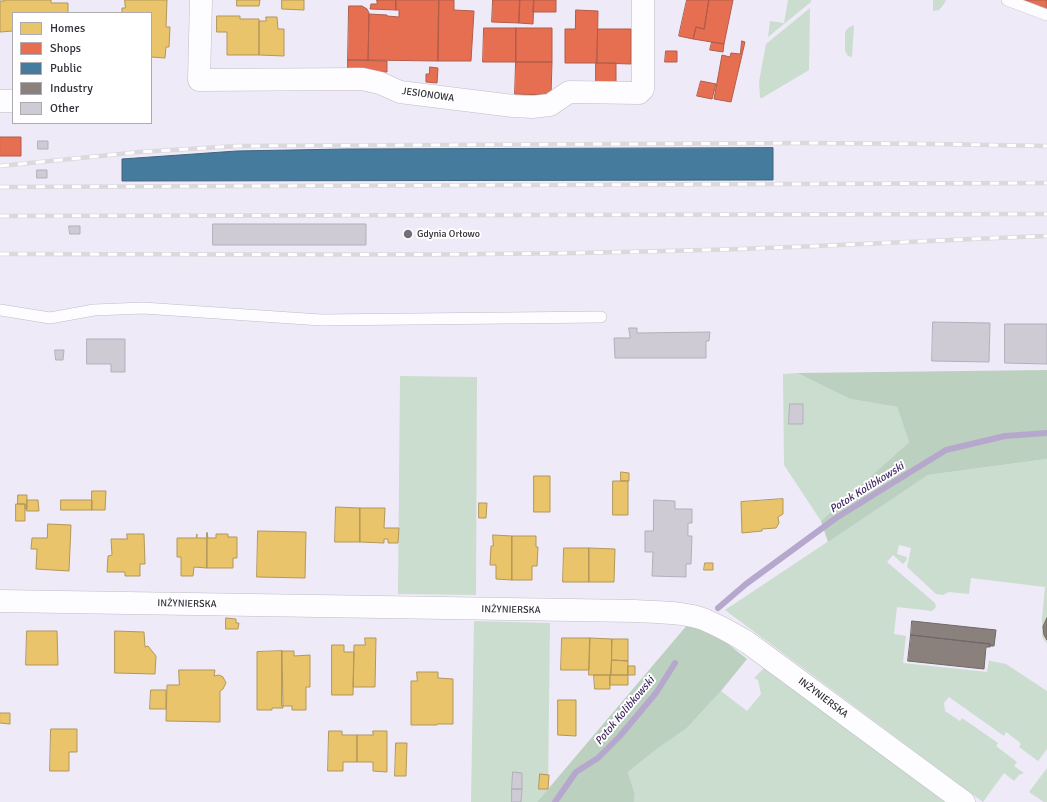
<!DOCTYPE html>
<meta charset="utf-8">
<style>
body{margin:0}
#map{position:relative;width:1047px;height:802px;overflow:hidden;background:#efeaf8;font-family:Signika,sans-serif}
canvas{display:block}
.legend{position:absolute;left:12px;top:12px;width:140px;height:112px;box-sizing:border-box;background:#fff;border:1px solid #adabaf;margin:0;padding:5px 7px;list-style:none;font-size:12px;color:#322e38}
.legend li{display:flex;align-items:center;gap:8px;height:20px}
.legend b{width:20px;border:1px solid #adabaf}
</style>
<div id="map">
<canvas width="1047" height="802"></canvas>
<ul class="legend">
<li><b style="height:11px;background:#e9c46a"></b>Homes</li>
<li><b style="height:11px;background:#e76f51"></b>Shops</li>
<li><b style="height:11px;background:#457b9d"></b>Public</li>
<li><b style="height:11px;background:#8a817c"></b>Industry</li>
<li><b style="height:11px;background:#cfcbd5"></b>Other</li>
</ul>
</div>
<script>
const c = document.querySelector('canvas').getContext('2d');
c.lineJoin = 'round';
function fillPath(path, color) {
  c.fillStyle = color;
  c.fill(path, 'evenodd');
}
function strokePath(path, color, width, dash) {
  c.strokeStyle = color;
  c.lineWidth = width;
  c.lineCap = dash ? 'butt' : 'round';
  c.setLineDash(dash || []);
  c.stroke(path);
}
function drawText(font, color, halo, rows, align = 'center') {
  c.font = font + ' Signika,sans-serif';
  c.lineWidth = 4;
  c.setLineDash([]);
  c.textBaseline = 'middle';
  c.strokeStyle = halo;
  c.fillStyle = color;
  for (const [text, x, y, turn = 0] of rows) {
    c.save();
    c.translate(x, y);
    c.rotate((+turn || 0) * Math.PI / 180);
    c.textAlign = isNaN(turn) ? turn : align;
    if (halo) c.strokeText(text, 0, 0);
    c.fillText(text, 0, 0);
    c.restore();
  }
}
fillPath(new Path2D(`
 M788 0H811V2L768 37 770 21 784 23Z
 M933 0H946L944 4 939 10 933 11Z
 M810 8 809 70 762 98H760L759 82 766 44Z
 M854 25 852 57 848 56 845 51V32L848 28Z
 M797 373 850 399 897 407 909 442 821 521 784 465 783 374Z
 M400 376 477 377 476 595 398 594Z
 M1047 459V644L1042 637V618L1045 587 971 578 969 594 949 592 943 595 936 594 907 567 911 548 899 545 897 554 907 557 906 561 903 564 893 555 887 562 935 603 936 607 932 611 897 607 894 634 906 636 903 663 987 672 989 660 991 661 1006 664 1047 691V749L1038 761 1019 747 1021 744 1018 741 1006 732 1004 736 949 697 944 703 945 711 960 721 962 718 998 743 996 746 1017 762 1014 766 1024 773 1019 775 1014 781 1004 773 983 802 725 610 928 475Z
 M474 621 550 623 548 789 537 802H471Z
 M765 667 949 802H634L635 794 628 772 657 749 687 728 721 691 747 711 761 694 758 680 754 678Z
 M1047 768V802H1044L1029 792Z`), '#caddce');
fillPath(new Path2D(`
 M1047 370V459L928 475 828 542 821 521 909 442 897 407 850 399 797 373Z
 M688 624 718 636 747 659 721 691 687 728 657 749 628 772 635 794 634 802H537Z`), '#bcd0c0');
const homes = new Path2D(`
 M4 0H51V3H68V13H13V31L0 32V1H4Z
 M125 0H167L166 27H170L169 47H166L165 58 151 57V13H122V8H125Z
 M237 0H260L259 6H237Z
 M282 0H304V10L282 9Z
 M217 16H240V19H259V55H227V32H217Z
 M266 17H277L278 29H284V56L259 55V21H266Z
 M621 472 629 473V481H621Z
 M534 476H550V512H534Z
 M613 481H628V515H613Z
 M92 491H106L105 510H92Z
 M18 495H27V509H25V504H18Z
 M783 499V514L778 517 779 523 776 528 762 529V531L742 533 741 502Z
 M27 500H38L39 511H27Z
 M61 500H92V510H61Z
 M479 503H487L486 518H479Z
 M16 504H25V521H16Z
 M336 507 360 508V542H335Z
 M360 508H385L384 528H399L398 543H388V539H384V543L360 542Z
 M48 524 71 525 69 571 36 569 37 549H31L32 538H47Z
 M258 531 306 532 305 578 257 577Z
 M207 533V568L194 567 193 576H181V557H177V538H196L197 534V538H207Z
 M207 533 208 538H216V534H228V537H237V558H233V568H207Z
 M127 534H144L145 564H140V576H125V572H107L108 556 112 555 111 539H127Z
 M493 535 512 536V580L496 579V565H490L491 546H493Z
 M512 536H536V547H538L537 566H532V580H512Z
 M564 548H589V582H563Z
 M589 548 615 549 614 582H589Z
 M705 563H713V570H704Z
 M226 618 236 619V623H239L238 629H226Z
 M27 631H57L58 665H26Z
 M115 631 144 632 145 647 148 646 156 656 155 674 115 673Z
 M365 638H376L375 687H353L354 645H365Z
 M562 638H590L589 670H561Z
 M590 638 612 639 611 675H589Z
 M612 639H628V661L612 660Z
 M332 645H344V652H354L353 695H332Z
 M282 651 283 708H272V710H257V652Z
 M282 651H294V656L310 655V687H306V710H292V706H282Z
 M612 660 628 661V675H611Z
 M628 666H635V675H628Z
 M179 670H215L214 676 219 675 223 677 226 683 223 689 220 691V722L166 721 167 685H179Z
 M417 672H438V678L453 679V724H437V725H411V681H417Z
 M594 675H610V689H595Z
 M610 675H628V685H610Z
 M151 690H166V709H150Z
 M558 700H576V736L558 735Z
 M0 713H10V724L0 723Z
 M51 729H77V752H69V771H50Z
 M329 731H342V735H357V762H343V771H328Z
 M373 731H387V772L373 771V762H357V735H373Z
 M396 743H407L406 776H395Z
 M540 774 549 775 548 789H539Z`);
fillPath(homes, '#e9c46a');
strokePath(homes, '#b2975b', 1);
const shops = new Path2D(`
 M377 0H396V10L370 9 371 4H377Z
 M396 0H439L438 61 368 60 369 14 387 15V16L399 17V10H396Z
 M439 0H454V10L474 11 471 61H438Z
 M493 0H520L519 23 492 22Z
 M520 0H534L533 24 519 23Z
 M534 0H556V12H533Z
 M687 0H709L704 29 696 27 693 39 679 36Z
 M709 0H733L724 44 693 39 696 27 704 29Z
 M1020 0H1047V10Z
 M349 6H362L367 9 369 13 368 60H348Z
 M576 10 598 11 597 63H565V29H575Z
 M484 28H516V62H483Z
 M516 28H552V62H516Z
 M598 29H631V64L597 63Z
 M742 41 745 42 731 102 714 99 722 55 730 57 731 53 740 54Z
 M712 42 724 44 723 52 710 50Z
 M666 51H677V62H665Z
 M348 60 387 61V72L348 71Z
 M516 62H552L551 95 515 94Z
 M596 63H616V84L596 83Z
 M430 67 438 68 437 83 426 82V74H429Z
 M701 81 716 84 712 99 697 96Z
 M0 137H21V156H0Z`);
fillPath(shops, '#e76f51');
strokePath(shops, '#b15c4a', 1);
const public = new Path2D(`
 M773 148V180L122 181V159L237 151 345 149Z`);
fillPath(public, '#457b9d');
strokePath(public, '#3f647f', 1);
const industry = new Path2D(`
 M1047 618V640L1044 635 1043 627Z
 M912 621 996 630 994 646H990V644L911 635Z
 M911 635 990 644V647H986L984 669 908 661Z`);
fillPath(industry, '#8a817c');
strokePath(industry, '#706868', 1);
strokePath(new Path2D(`
 M718 608 746 584 836 518 946 450 1005 436 1047 433
 M555 802 576 772 598 758 619 737 656 693 675 663`), '#b6a8cc', 6);
const building = new Path2D(`
 M38 141H48V149H38Z
 M37 170H47V178H37Z
 M213 224H366V245H213Z
 M69 226H80V234H70Z
 M933 322 990 323 989 362 932 361Z
 M1005 324H1047V364L1005 363Z
 M629 328H637V333L710 332 709 341H706V358H615L614 338H630Z
 M87 339H125V372H111V364H87Z
 M55 350H64L63 360H56Z
 M790 404H803V424H789Z
 M654 500 675 501V509H692V523H688V536H692L691 564H686V577L652 576 653 552H645V531H653Z
 M513 772 522 773V789H512Z
 M512 789H522L521 802H512Z`);
fillPath(building, '#cfcbd5');
strokePath(building, '#b3afba', 1);
const service = new Path2D(`
 M1007 0 1047 15
 M0 310 50 318 94 310 143 308 321 320 601 317`);
const minor = new Path2D(`
 M201 0 199 80 362 79 380 83 400 92 513 106 532 107 550 105 569 92 639 93 643 89V0
 M0 101H13
 M0 601 635 611C657 612 679 612 700 618 717 624 732 633 747 642L964 802`);
strokePath(service, '#c0bcc6', 12);
strokePath(minor, '#c0bcc6', 23);
strokePath(service, '#fdfcfe', 11);
strokePath(minor, '#fdfcfe', 22);
const rail = new Path2D(`
 M0 166 140 152 237 146 805 143 934 144 1047 146
 M0 187 1047 183
 M0 216 1047 214
 M0 254C235 254 470 257 705 250 819 247 933 240 1047 236`);
strokePath(rail, '#dbd9dd', 4.5);
strokePath(rail, '#fff', 3, [9]);
for (const [x, y, r, color] of [
 [408,234,5,"#74707b"]
]) {
  const dot = new Path2D();
  dot.arc(x, y, r, 0, 2 * Math.PI);
  c.fillStyle = color;
  c.fill(dot);
  strokePath(dot, '#fff', 1.5);
}
drawText('10px', '#322e38', '#fff', [
 ["JESIONOWA",428,95,8],
 ["INŻYNIERSKA",187,604,1],
 ["INŻYNIERSKA",511,610,1],
 ["INŻYNIERSKA",823,698,37]
]);
drawText('10px', '#322e38', '#fff', [
 ["Gdynia Orłowo",417,234]
], 'left');
drawText('italic 11px', '#452a64', '#fff', [
 ["Potok Kolibkowski",867,488,-32],
 ["Potok Kolibkowski",625,711,-50]
]);
</script>
